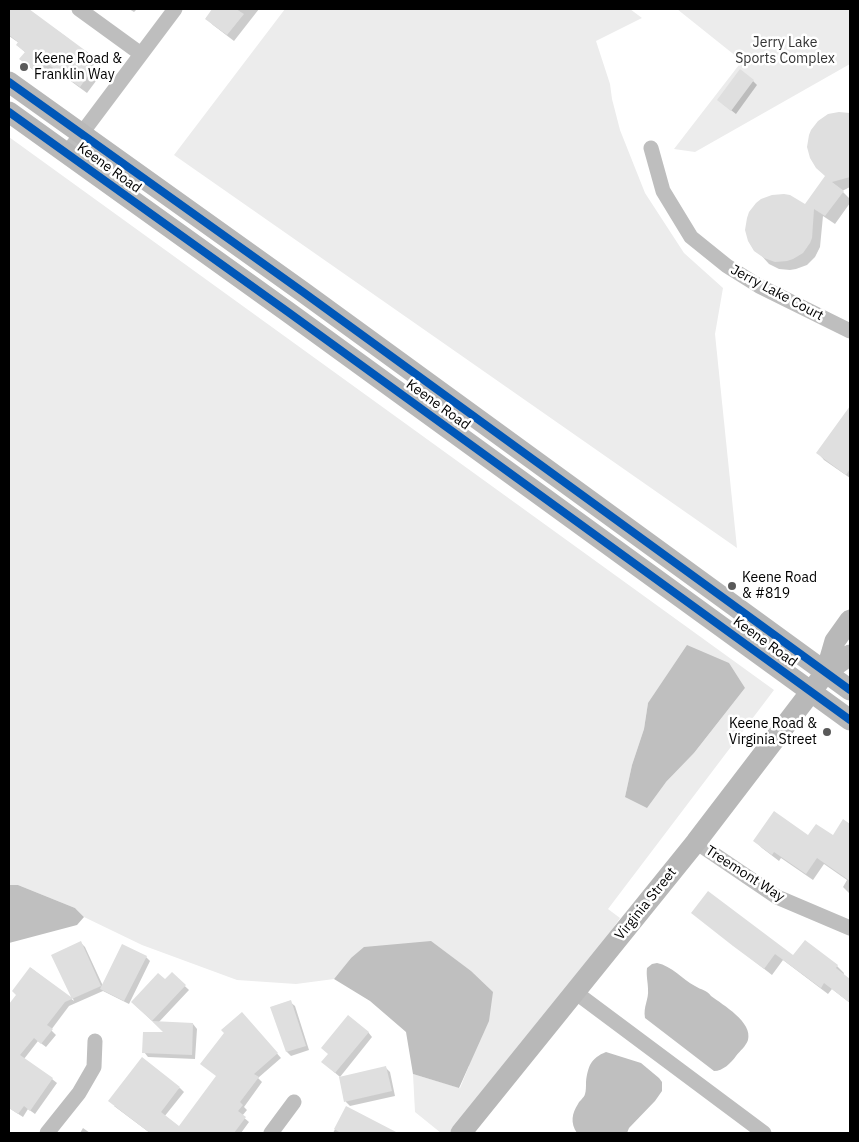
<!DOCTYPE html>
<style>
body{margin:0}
#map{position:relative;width:859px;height:1142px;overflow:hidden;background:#fff;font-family:"IBM Plex Sans",sans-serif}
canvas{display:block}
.frame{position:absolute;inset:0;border:10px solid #000;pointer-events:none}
</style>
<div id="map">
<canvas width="859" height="1142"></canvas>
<div class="frame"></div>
</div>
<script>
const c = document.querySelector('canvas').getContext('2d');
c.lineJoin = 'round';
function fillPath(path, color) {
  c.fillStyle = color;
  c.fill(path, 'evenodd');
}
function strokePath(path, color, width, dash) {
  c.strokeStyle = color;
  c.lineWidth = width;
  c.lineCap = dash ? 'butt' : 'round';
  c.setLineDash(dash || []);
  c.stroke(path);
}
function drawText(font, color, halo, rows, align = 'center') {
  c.font = font + ' "IBM Plex Sans",sans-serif';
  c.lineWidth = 5;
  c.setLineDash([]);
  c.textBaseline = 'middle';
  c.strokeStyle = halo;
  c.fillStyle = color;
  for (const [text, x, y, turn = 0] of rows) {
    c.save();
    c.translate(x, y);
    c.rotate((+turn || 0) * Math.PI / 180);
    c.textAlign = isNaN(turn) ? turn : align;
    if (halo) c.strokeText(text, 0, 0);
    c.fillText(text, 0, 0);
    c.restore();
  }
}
fillPath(new Path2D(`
 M285 9H630L642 18 596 41 610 84 612 99 620 130 645 193 684 253 723 288 715 334 737 548 174 155Z
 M677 9H850V64L695 152 674 149 742 61Z
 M9 137 774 690 608 909 620 918 598 950 451 1133H441L415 1112 413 1074 460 1088 469 1066 351 958 334 979 296 984 237 980 142 945 84 917 75 908 18 885H9ZM745 688 694 753 666 782 625 797 632 765 644 729 648 703Z`), '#ececec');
fillPath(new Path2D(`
 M687 645 729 663 745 688 694 753 666 782 647 808 625 797 632 765 644 729 648 703Z
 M9 885H18L75 908 84 917 77 925 9 943Z
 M431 941 471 971 493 992 489 1021 459 1088 413 1074 406 1032 370 1001 334 979 351 958 364 947Z
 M657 963C672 966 682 979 695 986 701 990 707 990 711 996 723 1005 753 1022 748 1040 746 1046 740 1051 736 1056 731 1063 723 1071 714 1071L645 1018C643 1006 649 1000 648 989 648 982 646 976 647 968L652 964Z
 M606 1052 641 1063 659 1078 662 1082V1091L655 1101 629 1128 627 1133H577C570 1123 572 1113 578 1104 580 1100 584 1098 585 1094 586 1091 586 1086 586 1082 588 1066 591 1058 606 1052Z`), '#bfbfbf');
fillPath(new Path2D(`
 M9 9H27L65 36 89 55 96 62 91 69 99 77 87 93 53 68 45 79 28 66 21 59 26 53 17 45 19 43 9 36Z
 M129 9H137L134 12Z
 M214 9H259L234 41 213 25 206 18Z
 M753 81 757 85 736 114 723 104Z
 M845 113 850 115V187L842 191 850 199V203L835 224 823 216 820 247 815 257 807 265 796 269 790 270 779 269 769 264 760 254 806 205 827 176Z
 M850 408V478L824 460 818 453Z
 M844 821 850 825V894L843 887 847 880 824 864 813 880 781 858 779 861 762 848 755 841 833 836Z
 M700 919 794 956 805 941 837 966 844 973 843 975 850 980V1003L832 989 828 994 783 960 772 975Z
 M81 943 85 947 103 986 146 957 150 961 129 1004 103 991 69 1006 51 1030 56 1035 46 1047 38 1041 24 1059 52 1079 57 1083 35 1114 28 1109 23 1117 9 1108V1006L17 995 31 968 74 1001 53 955Z
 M172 974 189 990 158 1023 193 1024 197 1029 195 1059 148 1057 144 1052 166 1034 132 1002 165 981Z
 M290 1002 295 1006 309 1050 291 1056 287 1052 272 1008Z
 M246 1018 281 1058 258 1078 262 1082 244 1107 247 1110 242 1116 249 1122 241 1133H167L160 1128 156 1133H150L114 1106 180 1088 184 1092 164 1117 179 1128 217 1077Z
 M368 1032 372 1037 340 1077 327 1066Z
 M385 1067 390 1072 395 1096 350 1106 346 1102 340 1078Z
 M346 1108 390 1130 393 1133H333Z
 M83 1128 90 1133H80Z`), '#0003');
fillPath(new Path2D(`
 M9 9H29L90 54 84 63 93 69 80 87 45 62 37 73 19 59 25 52 16 45 18 42 9 35Z
 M212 9H236L244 14 227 35 205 19Z
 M740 69 754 80 731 111 717 100Z
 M839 112 850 113V177L832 182 844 191 825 216 814 209 812 238 810 243 803 253 793 259 787 261 775 262 764 258 754 251 748 241 745 230 747 218 749 212 756 203 761 199 772 195 784 194 790 195 805 204 825 176 816 168 810 158 807 147 809 135 811 130 818 121 828 114Z
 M850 406V469L846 475 816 453Z
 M774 811 808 835 816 824 833 835 843 819 850 824V881L817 858 806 874 774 852 772 855 753 841Z
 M708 891 793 955 805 940 838 965 836 968 850 979V1003L824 983 821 988 775 954 764 969 733 946 691 913Z
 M81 941 101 986 65 1002 47 1025 53 1029 41 1044 34 1038 20 1055 53 1078 30 1111 24 1106 18 1114 9 1108V1004L16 995 12 991 30 967 71 997 51 955Z
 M122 944 147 956 124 1001 100 989Z
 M172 972 186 985 152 1021 131 1002 158 973 165 979Z
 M291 1000 306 1046 286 1052 270 1007Z
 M242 1012 278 1053 254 1074 259 1077 240 1102 243 1105 238 1111 246 1117 234 1133H150L108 1101 142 1057 180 1087 161 1112 179 1126 216 1076 200 1064 224 1033 221 1030Z
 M348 1015 369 1032 335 1073 321 1062 328 1054 321 1048Z
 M152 1021 193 1023 192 1055 142 1053 143 1032H163Z
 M386 1066 392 1091 344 1102 339 1077Z
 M346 1106 398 1133H341L334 1129Z`), '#dfdfdf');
strokePath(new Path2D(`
 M79 9 141 54
 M651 148 663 191 691 237 727 266 759 286 850 331
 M67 153 175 9
 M696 842 777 897 850 928
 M575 992 764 1133
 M47 1133 79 1093 94 1067 95 1041
 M271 1133 294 1102`), '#bebebe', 15);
strokePath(new Path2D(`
 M9 82 303 292 850 690
 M9 112 288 312 850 720
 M826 672 835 641 850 620
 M461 1133 696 842 826 672 850 655`), '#b8b8b8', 21);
strokePath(new Path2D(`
 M9 82 303 292 850 690
 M9 112 288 312 850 720`), '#0057b8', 8);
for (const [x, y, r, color] of [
 [24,67,5,"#595959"],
 [732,586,5,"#595959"],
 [827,732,5,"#595959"]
]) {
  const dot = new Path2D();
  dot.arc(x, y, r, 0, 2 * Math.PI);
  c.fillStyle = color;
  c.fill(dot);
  strokePath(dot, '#fff', 2);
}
drawText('14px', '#333', '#fff', [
 ["Jerry Lake",785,43],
 ["Sports Complex",785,59]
]);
drawText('14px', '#000', '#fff', [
 ["Keene Road &",34,59],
 ["Franklin Way",34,75],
 ["Keene Road",742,578],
 ["& #819",742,594],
 ["Keene Road &",817,724,"right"],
 ["Virginia Street",817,740,"right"]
], 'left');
drawText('14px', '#000', '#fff', [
 ["Keene Road",109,168,36],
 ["Jerry Lake Court",777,293,28],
 ["Keene Road",438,405,36],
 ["Keene Road",765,642,36],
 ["Treemont Way",745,874,33],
 ["Virginia Street",646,904,-51]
]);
</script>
